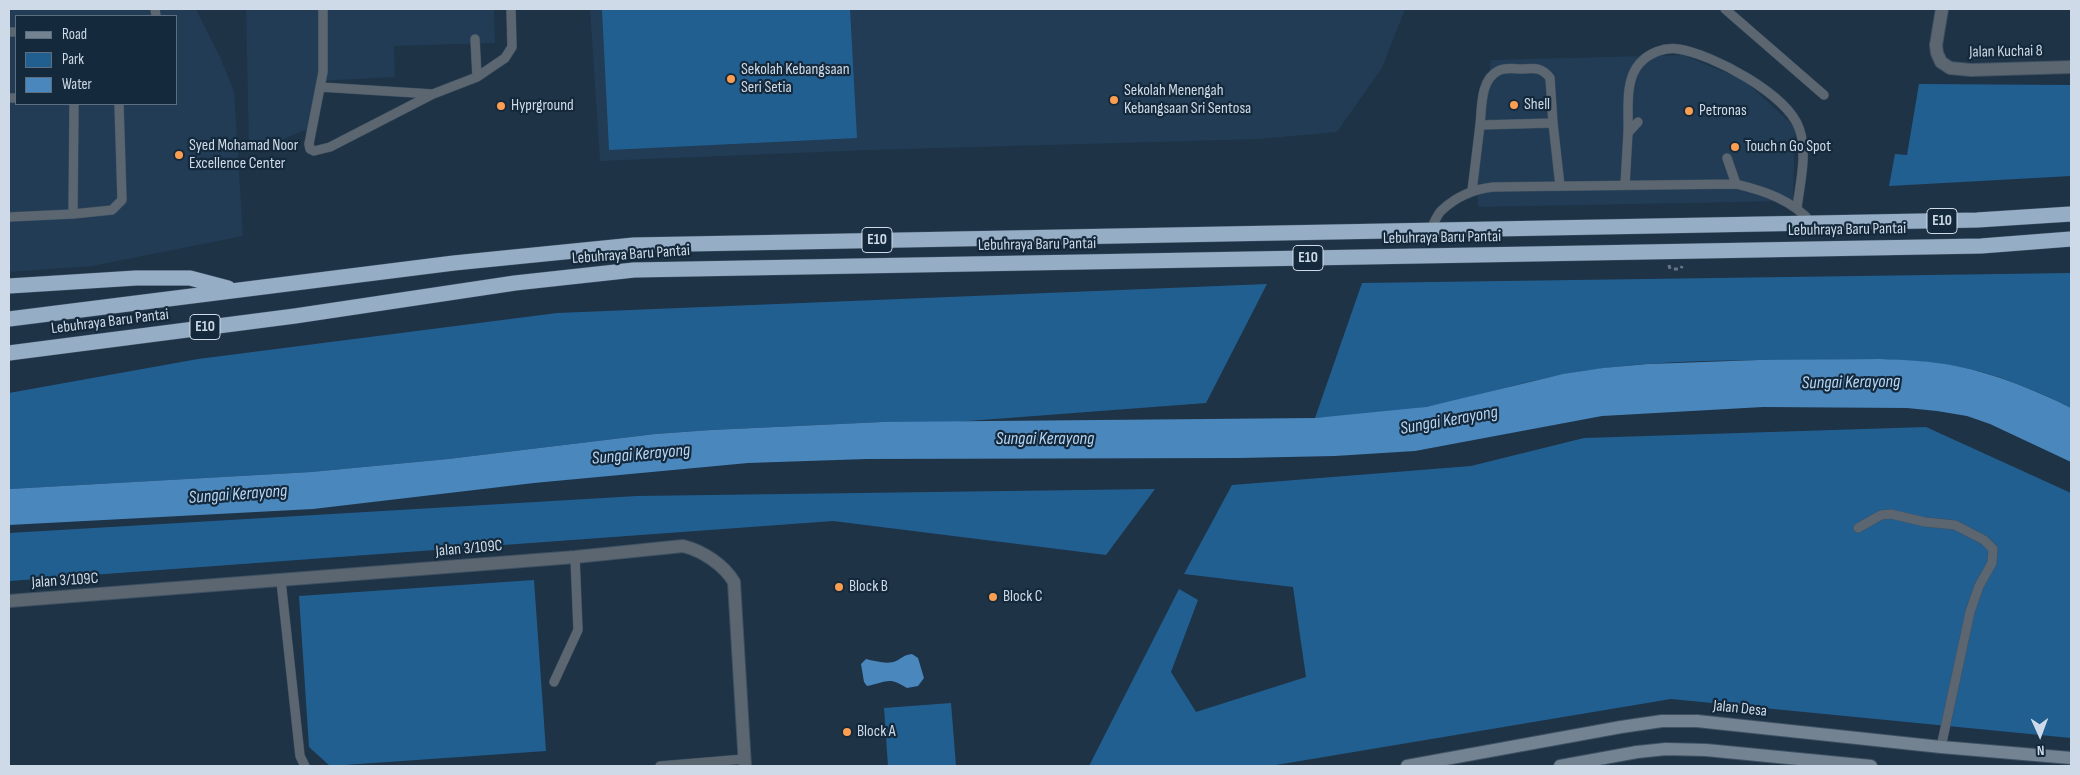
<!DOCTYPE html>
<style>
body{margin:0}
#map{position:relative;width:2080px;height:775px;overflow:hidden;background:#1e3346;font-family:"Sofia Sans Condensed",sans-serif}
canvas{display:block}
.frame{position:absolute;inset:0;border:10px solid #cedae7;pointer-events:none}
.legend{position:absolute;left:15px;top:15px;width:162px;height:90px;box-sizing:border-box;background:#14293c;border:1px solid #5e7080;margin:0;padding:6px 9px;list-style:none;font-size:15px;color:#cedae7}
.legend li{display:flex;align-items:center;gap:10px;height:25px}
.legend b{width:25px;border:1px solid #5e7080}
.north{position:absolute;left:2015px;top:710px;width:50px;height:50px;-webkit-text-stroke:4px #14293c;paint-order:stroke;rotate:178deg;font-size:14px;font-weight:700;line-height:20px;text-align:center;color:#cedae7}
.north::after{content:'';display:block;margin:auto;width:18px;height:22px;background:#cedae7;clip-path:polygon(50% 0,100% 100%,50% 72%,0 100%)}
</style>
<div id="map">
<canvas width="2080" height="775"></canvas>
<div class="frame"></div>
<ul class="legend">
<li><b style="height:6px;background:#738392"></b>Road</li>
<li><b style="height:14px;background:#225f91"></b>Park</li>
<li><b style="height:14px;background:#4987bd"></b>Water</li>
</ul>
<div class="north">N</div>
</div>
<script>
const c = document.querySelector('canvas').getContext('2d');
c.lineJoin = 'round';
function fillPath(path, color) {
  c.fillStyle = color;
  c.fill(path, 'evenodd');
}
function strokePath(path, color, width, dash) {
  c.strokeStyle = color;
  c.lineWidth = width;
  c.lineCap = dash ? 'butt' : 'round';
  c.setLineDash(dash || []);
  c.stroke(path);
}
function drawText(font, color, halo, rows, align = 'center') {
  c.font = font + ' "Sofia Sans Condensed",sans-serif';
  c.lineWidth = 4.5;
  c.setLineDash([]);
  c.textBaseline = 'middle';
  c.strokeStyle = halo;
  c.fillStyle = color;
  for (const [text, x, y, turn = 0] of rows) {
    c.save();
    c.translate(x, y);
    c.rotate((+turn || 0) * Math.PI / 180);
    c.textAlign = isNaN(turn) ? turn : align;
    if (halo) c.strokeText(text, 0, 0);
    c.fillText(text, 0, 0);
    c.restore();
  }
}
fillPath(new Path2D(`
 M9 9H196L219 55 234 91 243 236 92 266 9 272ZM16 16H176V104H16Z
 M246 9H494L495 43 394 46 395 77 318 81 308 129 249 153Z
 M590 9H1405L1382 68 1337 132 1260 139 870 150 600 161Z
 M1683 55 1744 80 1795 127 1793 201 1478 207 1477 185 1491 60Z`), '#213c54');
fillPath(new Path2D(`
 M630 9H850L857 138 609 150 602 10Z
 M1919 84 2071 85V176L1889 186 1895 154 1907 155Z
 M2071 273V408C2035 390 1995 373 1955 366 1905 357 1855 360 1805 360 1725 360 1644 360 1566 374 1519 382 1473 399 1426 407 1390 414 1352 416 1315 418L1362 283Z
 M1267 284 1206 403 955 422H882L711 430 655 434 448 459 311 472 9 489V393L198 359 557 313Z
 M1926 427 2071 493V738L1671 699 1270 766H1089L1179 589 1198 600 1171 672 1196 712 1306 677 1293 587 1184 574 1232 485 1471 466 1584 438Z
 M1155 489 1106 555 833 521 9 581V533L637 496Z
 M534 580 546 751 330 766 309 747 299 596Z
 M951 703 956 766H888L884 708Z`), '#225f91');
fillPath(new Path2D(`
 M1880 359C1905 360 1931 361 1956 366 1996 374 2035 390 2071 408V462L1990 424 1967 416 1937 411 1907 408 1763 407 1602 416 1415 451 1335 456 1239 458 867 459 748 463 534 483 313 509 9 525V489L311 472 448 459 655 434 711 430 882 422 1315 418 1426 407 1563 374 1603 368 1648 364 1759 360Z
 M912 654 918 658 924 678 918 686 907 688C888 676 887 682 867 686L864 682 861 664 866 659C875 661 888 665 896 661 902 658 904 655 912 654Z`), '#4987bd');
const service = new Path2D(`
 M155 9 156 16
 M323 9V72L309 144 310 149 314 151 330 147 433 94 477 77 505 58 512 47 511 9
 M1725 9 1824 95
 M9 32H16
 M475 39 477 77
 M320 87 432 94
 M9 98H16
 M1480 125C1482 108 1480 80 1498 71 1505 67 1515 69 1522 69 1534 68 1542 67 1550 78L1553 123
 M1628 133C1629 111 1624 80 1640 63 1649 53 1664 47 1678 49 1712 54 1787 94 1799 128 1808 152 1800 183 1797 208
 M1727 158 1736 184
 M1625 185 1628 133 1638 122
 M1472 191 1480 125 1553 123 1560 186
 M73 214 74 104
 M9 217 73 214 112 210 122 200 119 104
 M1430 230C1434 224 1437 214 1442 210 1456 197 1475 189 1493 187L1736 184C1765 191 1792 200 1812 223
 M1858 528 1881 515 1891 514 1925 522 1955 525 1984 540 1993 549 1992 563 1979 586 1970 612 1941 747
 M281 581 300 756 305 766
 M554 682 578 630 575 557
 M660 766 744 759`);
const minor = new Path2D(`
 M1942 9 1936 45 1937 53 1941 62 1950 68 1971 70 2071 67
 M9 601 575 557 683 546C703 551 724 565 734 582L745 766`);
const secondary = new Path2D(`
 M1407 766 1621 727 1662 721H1697L1941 747 2071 758
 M1560 766 1637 752 1666 749 1706 750 1871 766`);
const motorway = new Path2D(`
 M9 286 136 278H190L228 288
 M9 319 454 263 634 245 1977 220 2071 214
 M9 353 295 316 515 283 634 270 1981 246 2071 239`);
strokePath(service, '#3e5163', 10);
strokePath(minor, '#3e5163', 14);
strokePath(secondary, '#3e5163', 14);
strokePath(motorway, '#3e5163', 16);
strokePath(new Path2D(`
 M1669 265 1670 269H1681L1682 266`), '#657687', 3, [4, 4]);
strokePath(service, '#5c6670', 9);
strokePath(minor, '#5c6670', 12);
strokePath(secondary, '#738392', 12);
strokePath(motorway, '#95aec5', 15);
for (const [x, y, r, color] of [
 [731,79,5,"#fb9e50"],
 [1114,100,5,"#fb9e50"],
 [1514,105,5,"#fb9e50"],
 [501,106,5,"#fb9e50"],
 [1689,111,5,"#fb9e50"],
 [1735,147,5,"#fb9e50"],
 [179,155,5,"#fb9e50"],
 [839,587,5,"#fb9e50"],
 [993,597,5,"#fb9e50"],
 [847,732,5,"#fb9e50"]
]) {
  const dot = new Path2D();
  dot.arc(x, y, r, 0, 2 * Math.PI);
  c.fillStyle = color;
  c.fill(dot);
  strokePath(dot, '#14293c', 2);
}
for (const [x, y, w] of [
 [1942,221,30],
 [877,240,30],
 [1308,258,30],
 [205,327,30]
]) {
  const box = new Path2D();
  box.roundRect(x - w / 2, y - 12.5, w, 25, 4);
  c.fillStyle = '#14293c';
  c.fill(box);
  strokePath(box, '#cedae7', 1);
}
drawText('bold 15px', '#cedae7', null, [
 ["E10",1942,221],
 ["E10",877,240],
 ["E10",1308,258],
 ["E10",205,327]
]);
drawText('16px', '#cedae7', '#14293c', [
 ["Jalan Kuchai 8",2006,52,-1],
 ["Lebuhraya Baru Pantai",1847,230,-1],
 ["Lebuhraya Baru Pantai",1442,238,-1],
 ["Lebuhraya Baru Pantai",1037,245,-1],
 ["Lebuhraya Baru Pantai",631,255,-4],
 ["Lebuhraya Baru Pantai",110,322,-7],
 ["Jalan 3/109C",469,549,-5],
 ["Jalan 3/109C",65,581,-4],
 ["Jalan Desa",1740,709,6]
]);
drawText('16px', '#cedae7', '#14293c', [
 ["Sekolah Kebangsaan",741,70],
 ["Seri Setia",741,88],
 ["Sekolah Menengah",1124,91],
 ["Kebangsaan Sri Sentosa",1124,109],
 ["Shell",1524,105],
 ["Hyprground",511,106],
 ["Petronas",1699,111],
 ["Syed Mohamad Noor",189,146],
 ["Excellence Center",189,164],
 ["Touch n Go Spot",1745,147],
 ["Block B",849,587],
 ["Block C",1003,597],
 ["Block A",857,732]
], 'left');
drawText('italic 18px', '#b6d6f4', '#14293c', [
 ["Sungai Kerayong",1851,383,-1],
 ["Sungai Kerayong",1449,421,-10],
 ["Sungai Kerayong",1045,439],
 ["Sungai Kerayong",641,455,-5],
 ["Sungai Kerayong",238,495,-4]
]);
</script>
